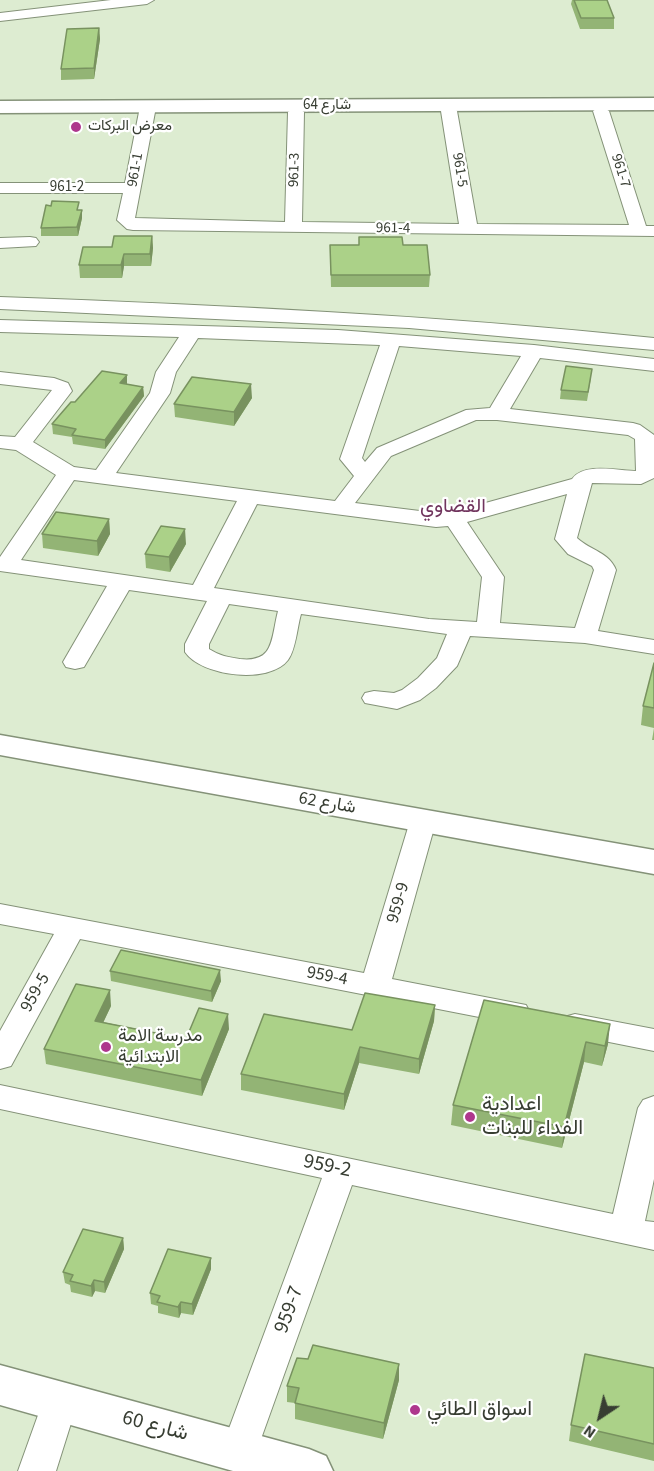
<!DOCTYPE html>
<meta charset="utf-8">
<style>
body{margin:0}
#map{position:relative;width:654px;height:1471px;overflow:hidden;background:#ddecd1;font-family:"Source Sans 3",sans-serif}
canvas{display:block}
.north{position:absolute;left:570px;top:1387px;width:60px;height:60px;-webkit-text-stroke:4px #fff;paint-order:stroke;rotate:215deg;font-size:16px;font-weight:700;line-height:24px;text-align:center;color:#373d32}
.north::after{content:'';display:block;margin:auto;width:21px;height:27px;background:#373d32;clip-path:polygon(50% 0,100% 100%,50% 72%,0 100%)}
</style>
<div id="map">
<canvas width="654" height="1471"></canvas>
<div class="north">N</div>
</div>
<script>
const c = document.querySelector('canvas').getContext('2d');
c.lineJoin = 'round';
function strokePath(path, color, width, dash) {
  c.strokeStyle = color;
  c.lineWidth = width;
  c.lineCap = dash ? 'butt' : 'round';
  c.setLineDash(dash || []);
  c.stroke(path);
}
function fillPath(path, color) {
  c.fillStyle = color;
  c.fill(path, 'evenodd');
}
function drawText(font, color, halo, rows, align = 'center') {
  c.font = font + ' "Source Sans 3",Vazirmatn,sans-serif';
  c.lineWidth = 4.5;
  c.setLineDash([]);
  c.textBaseline = 'middle';
  c.strokeStyle = halo;
  c.fillStyle = color;
  for (const [text, x, y, turn = 0] of rows) {
    c.save();
    c.translate(x, y);
    c.rotate((+turn || 0) * Math.PI / 180);
    c.textAlign = isNaN(turn) ? turn : align;
    if (halo) c.strokeText(text, 0, 0);
    c.fillText(text, 0, 0);
    c.restore();
  }
}
const street = new Path2D(`
 M111 0H154L147 4 0 21V13Z
 M449 106 457 111 477 224 629 225 593 111 601 106 609 111 646 226H654V236L133 230 127 229 117 220 123 193H0V183H125L139 112 147 107 155 112 135 218 285 222 288 112 296 107 304 112 302 222 459 224 441 111Z
 M30 237 36 238 39 242 36 246 0 248V238Z
 M0 297C218 305 436 315 654 338V350L409 328 0 309Z
 M0 320 338 330 534 345 654 359V371L540 358 510 409 633 423 640 425 654 435V478L641 484 592 483 577 538C591 551 609 552 616 570L598 631 654 640V654L585 643 470 636 457 666 436 688 420 700 397 709 365 703 362 698 365 693 374 691 394 693 402 690 418 678 437 658 447 634 301 614C297 628 296 649 288 660 269 685 201 676 185 652V644L207 601 129 590 84 667 75 669 66 667 63 662 107 586 0 571V557L56 475 16 450 0 448V436L15 437 52 390 0 384V372L54 378 68 383 72 391 33 442 74 467 96 470 150 393 156 372 179 337 0 332ZM198 338 380 345 340 459 354 476 335 501 116 473 170 393 176 372ZM399 346 521 356 490 408 466 410 377 448 365 462 362 458ZM476 420H497L628 435 635 439 636 471C619 471 584 462 572 479L453 512 436 513 355 503 391 456ZM74 480 237 501 193 585 21 560ZM567 494 555 539 568 554 592 566 594 570 575 628 500 623 504 577 467 522ZM257 504 436 527 448 526 482 577 477 622 429 619 214 588ZM229 604 278 611C271 638 275 663 240 659 228 657 220 656 209 649V644Z
 M423 812 432 815 436 821 392 979 526 1005 530 1013 526 1021 515 1024 80 939 11 1066 0 1069V1031L54 934 0 924V904L364 973 410 821 414 815Z
 M575 1014 654 1029V1051L564 1033 560 1025 564 1017Z
 M0 1085 613 1214 638 1108 643 1100 654 1096V1179L645 1221 654 1222V1250L352 1185 257 1450 252 1462 239 1466 226 1462 221 1450 322 1178 0 1109Z
 M60 1385 73 1390 78 1401 56 1471H18L47 1390Z`);
const secondary = new Path2D(`
 M0 735 654 850V874L0 755Z
 M0 1365 309 1449 326 1456 333 1471H233L0 1405Z`);
const primary = new Path2D(`
 M654 98V110L0 113V101Z`);
strokePath(street, '#849278', 2);
strokePath(secondary, '#849278', 3);
strokePath(primary, '#849278', 3);
fillPath(street, '#fff');
fillPath(secondary, '#fff');
fillPath(primary, '#fff');
fillPath(new Path2D(`
 M572 0H607L614 18V29H580L571 4Z
 M99 28 100 39 94 79 61 80V69Z
 M79 210 82 218 78 236H41V228Z
 M152 236 153 248 151 266H124L122 278H80L79 265 112 247Z
 M359 237 403 245 430 275 429 287H331L330 245H359Z
 M591 378 587 401 560 399 561 390Z
 M127 384 143 387 144 396 105 449 73 444 72 437 53 434 52 424 75 402Z
 M252 398 234 426 175 417 174 404Z
 M109 519 110 534 98 556 43 548 42 534Z
 M186 544 170 572 146 568 145 554Z
 M654 663V740H652L654 728 641 725 643 706Z
 M110 971 221 981 212 1002 111 981Z
 M484 1000 608 1044 602 1066 584 1062 562 1148 451 1125 453 1105Z
 M435 1005 434 1021 419 1074 359 1063 344 1110 241 1090V1074L352 1030Z
 M111 1006 103 1022 186 1039 229 1029 202 1096 46 1064 44 1049Z
 M123 1238 124 1249 105 1293 95 1291 92 1297 71 1292 70 1285 65 1283 63 1272Z
 M211 1269 193 1315 181 1313 179 1318 158 1313V1306L151 1304 150 1293Z
 M654 1368V1461L569 1441 571 1425Z
 M399 1380 383 1439 295 1419V1403L287 1402V1386Z`), '#93b475');
fillPath(new Path2D(`
 M99 28 100 39 94 79V68Z
 M82 210V218L78 236 77 227Z
 M152 236 153 248 151 266 150 254Z
 M124 254V266L122 278 121 265Z
 M127 375V384L120 383Z
 M251 384 252 398 234 426V412Z
 M143 387 144 396 105 449V440Z
 M109 519 110 534 98 556 97 541Z
 M185 529 186 544 170 572 169 557Z
 M220 970 221 981 212 1002 211 991Z
 M110 990 111 1006 97 1036 95 1021Z
 M435 1005 434 1021 419 1074V1059Z
 M228 1014 229 1029 202 1096 201 1080Z
 M610 1024 608 1044 602 1066 605 1046Z
 M586 1042 584 1062 562 1148 564 1127Z
 M360 1047 359 1063 344 1110V1094Z
 M123 1238 124 1249 105 1293 104 1282Z
 M211 1258V1269L193 1315 192 1304Z
 M94 1280 95 1291 92 1297 91 1286Z
 M181 1302V1313L179 1318 178 1307Z
 M399 1364V1380L383 1439 384 1423Z`), '#78925f');
const building = new Path2D(`
 M574 0H607L614 18H581Z
 M99 28 94 68 61 69 67 29Z
 M52 201 79 202 77 210H82L77 227 41 228 46 205 51 206Z
 M114 236H152L150 254H124L121 265H79L83 247H112Z
 M359 237H402L403 245H427L430 275H331L330 245H359Z
 M566 366 592 369 588 392 561 390Z
 M102 371 127 375 120 383 143 387 105 440 72 435 76 429 52 424 71 402H75Z
 M192 377 251 384 234 412 174 404Z
 M56 512 109 519 97 541 42 534Z
 M161 526 185 529 169 557 145 554Z
 M654 663V708L643 706Z
 M121 950 220 970 211 991 110 971Z
 M76 984 110 990 95 1021 186 1039 199 1008 228 1014 201 1080 44 1049Z
 M365 993 435 1005 419 1059 360 1047 344 1094 241 1074 264 1014 352 1030Z
 M484 1000 610 1024 605 1046 586 1042 564 1127 453 1105Z
 M83 1229 123 1238 104 1282 94 1280 91 1286 70 1281 73 1275 63 1272Z
 M168 1249 211 1258 192 1304 181 1302 178 1307 157 1302 160 1296 150 1293Z
 M313 1345 399 1364 384 1423 295 1403 299 1388 287 1386 297 1358 308 1359Z
 M585 1354 654 1368V1444L571 1425Z`);
fillPath(building, '#abd188');
strokePath(building, '#78925f', 1.5);
for (const [x, y, r, color] of [
 [76,127,6,"#ae378d"],
 [106,1047,6,"#ae378d"],
 [470,1117,6,"#ae378d"],
 [415,1410,6,"#ae378d"]
]) {
  const dot = new Path2D();
  dot.arc(x, y, r, 0, 2 * Math.PI);
  c.fillStyle = color;
  c.fill(dot);
  strokePath(dot, '#fff', 2);
}
drawText('15px', '#373d32', '#fff', [
 ["شارع 64",327,106],
 ["961-1",136,170,-80],
 ["961-3",295,170,-88],
 ["961-5",459,170,81],
 ["961-7",620,171,73],
 ["961-2",67,188],
 ["961-4",393,229,1]
]);
drawText('15px', '#373d32', '#fff', [
 ["معرض البركات",88,127]
], 'left');
drawText('18px', '#373d32', '#fff', [
 ["شارع 62",327,804,10],
 ["959-9",399,903,-74],
 ["959-4",327,977,11],
 ["959-5",36,993,-61]
]);
drawText('18px', '#373d32', '#fff', [
 ["مدرسة الامة",118,1037],
 ["الابتدائية",118,1058]
], 'left');
drawText('20px', '#70345d', '#fff', [
 ["القضاوي",453,508]
]);
drawText('21px', '#373d32', '#fff', [
 ["اعدادية",482,1105],
 ["الفداء للبنات",482,1129],
 ["اسواق الطائي",427,1410]
], 'left');
drawText('21px', '#373d32', '#fff', [
 ["959-2",327,1167,12],
 ["959-7",290,1310,-70],
 ["شارع 60",155,1427,15]
]);
</script>
